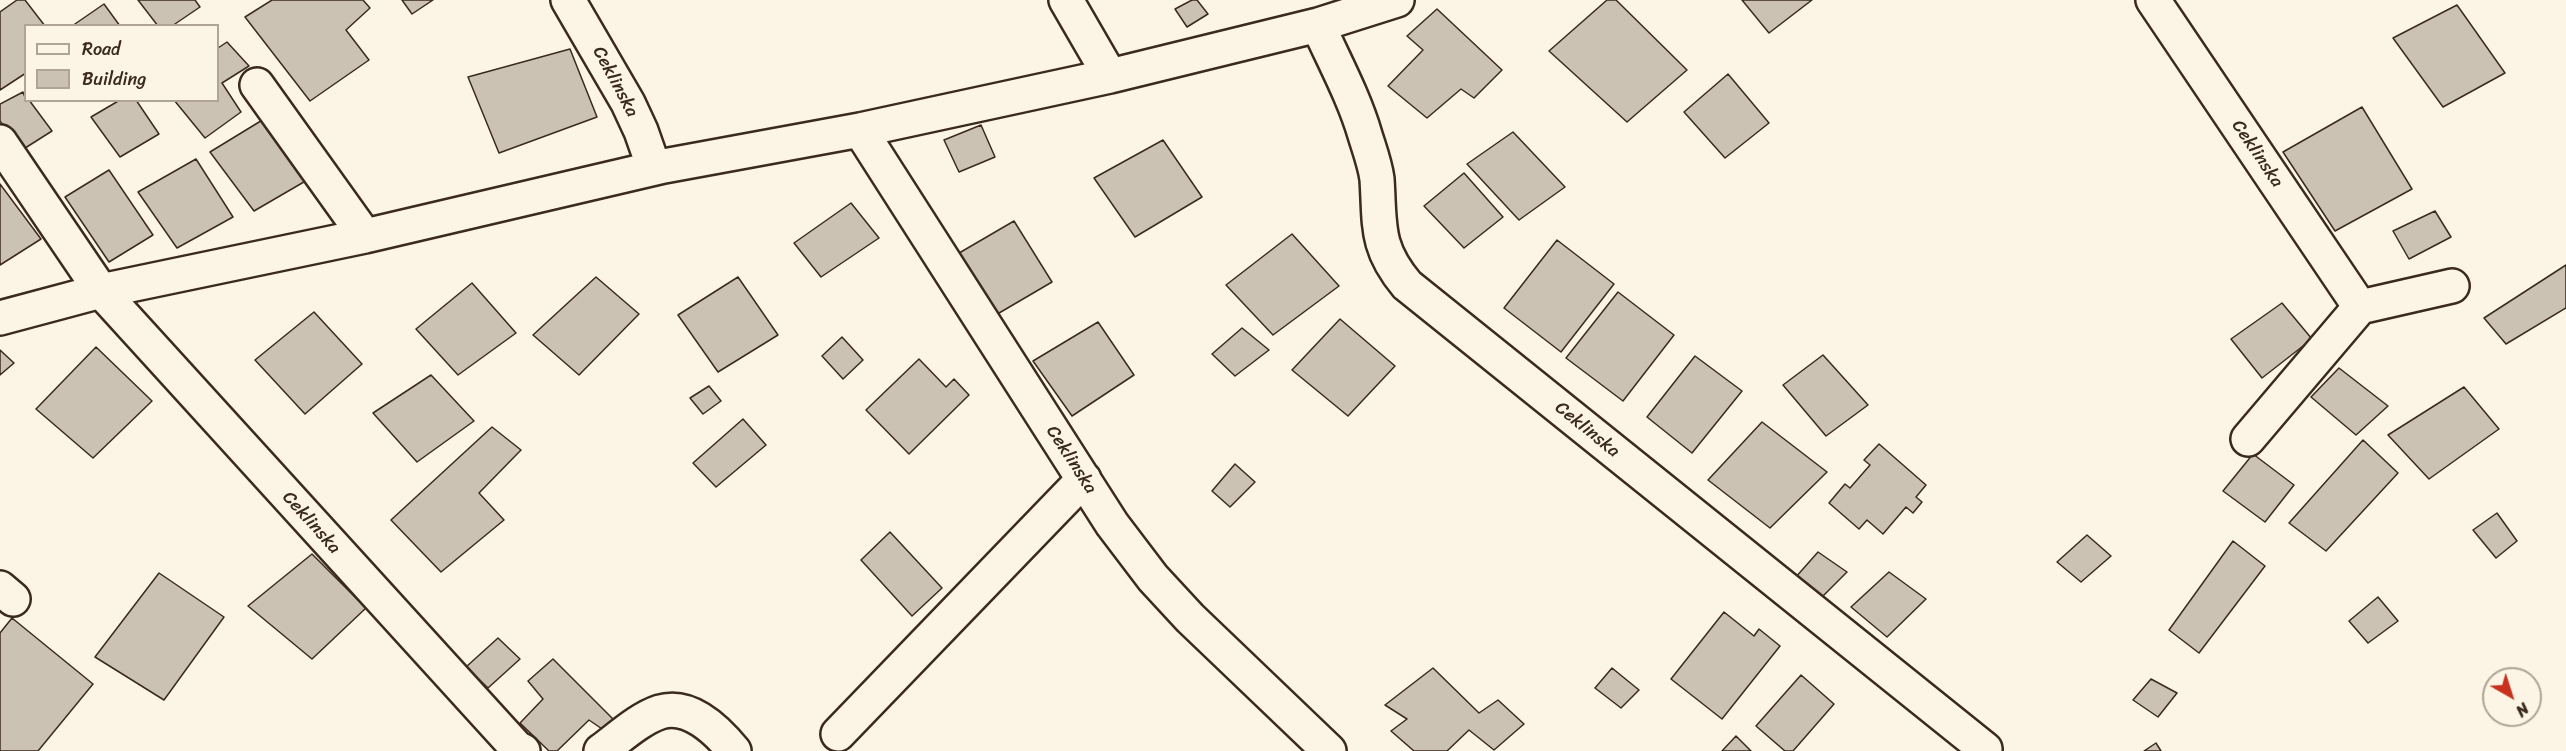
<!DOCTYPE html>
<style>
body{margin:0}
#map{position:relative;width:2566px;height:751px;overflow:hidden;background:#fcf5e5;font-family:Sriracha,sans-serif}
canvas{display:block}
.legend{position:absolute;left:24px;top:24px;width:195px;height:78px;box-sizing:border-box;background:#fcf5e5;border:2px solid #afa495;margin:0;padding:8px 10px;list-style:none;font-size:18px;color:#3b2a1e}
.legend li{display:flex;align-items:center;gap:12px;height:30px}
.legend b{width:30px;border:2px solid #afa495}
.north{position:absolute;left:2482px;top:667px;width:60px;height:60px;box-sizing:border-box;background:#fcf5e5;border:2px solid #afa495;border-radius:50%;rotate:141deg;font-size:16px;font-weight:700;line-height:24px;text-align:center;color:#3b2a1e}
.north::after{content:'';display:block;margin:auto;width:21px;height:27px;background:#c8321e;clip-path:polygon(50% 0,100% 100%,50% 72%,0 100%)}
</style>
<div id="map">
<canvas width="2566" height="751"></canvas>
<ul class="legend">
<li><b style="height:8px;background:#fcf5e5"></b>Road</li>
<li><b style="height:16px;background:#ccc2b3"></b>Building</li>
</ul>
<div class="north">N</div>
</div>
<script>
const c = document.querySelector('canvas').getContext('2d');
c.lineJoin = 'round';
function fillPath(path, color) {
  c.fillStyle = color;
  c.fill(path, 'evenodd');
}
function strokePath(path, color, width, dash) {
  c.strokeStyle = color;
  c.lineWidth = width;
  c.lineCap = dash ? 'butt' : 'round';
  c.setLineDash(dash || []);
  c.stroke(path);
}
function drawText(font, color, halo, rows, align = 'center') {
  c.font = font + ' Sriracha,sans-serif';
  c.lineWidth = 4.5;
  c.setLineDash([]);
  c.textBaseline = 'middle';
  c.strokeStyle = halo;
  c.fillStyle = color;
  for (const [text, x, y, turn = 0] of rows) {
    c.save();
    c.translate(x, y);
    c.rotate((+turn || 0) * Math.PI / 180);
    c.textAlign = isNaN(turn) ? turn : align;
    if (halo) c.strokeText(text, 0, 0);
    c.fillText(text, 0, 0);
    c.restore();
  }
}
const building = new Path2D(`
 M17 0H25L45 26H26V73L0 90V12Z
 M138 0H195L200 7 172 26H158Z
 M272 0H363L370 8 346 30 369 60 310 101 245 17Z
 M402 0H433L412 14Z
 M1192 0H1197L1208 14 1187 27 1175 9Z
 M1607 0H1616L1687 70 1627 122 1549 51Z
 M1742 0H1812L1769 33Z
 M104 4 120 26H72Z
 M2457 5 2505 73 2443 107 2393 38Z
 M1437 9 1502 70 1474 98 1461 89 1427 118 1388 86 1423 50 1407 36Z
 M227 42 249 66 222 83 241 112 205 138 174 100H218V48Z
 M570 49 597 117 499 153 468 77Z
 M1728 74 1769 123 1725 158 1684 112Z
 M23 92 26 100H29L52 131 22 150 0 121V104Z
 M120 100H136L159 134 120 157 91 117Z
 M2362 107 2412 189 2335 231 2283 152Z
 M264 119 309 179 254 211 210 152Z
 M981 125 995 157 959 172 944 140Z
 M1513 132 1565 187 1519 220 1467 164Z
 M1163 140 1202 197 1135 237 1094 178Z
 M196 159 233 217 177 248 138 192Z
 M109 170 153 235 109 262 65 197Z
 M1464 173 1503 217 1464 248 1424 206Z
 M0 184 41 239 0 265Z
 M851 203 879 238 821 277 794 243Z
 M2435 211 2451 237 2409 259 2393 231Z
 M1014 221 1052 282 994 316 954 256Z
 M1292 234 1339 286 1273 335 1226 285Z
 M1557 240 1614 284 1561 352 1504 308Z
 M2566 265V308L2506 344 2484 318Z
 M596 277 639 314 579 375 533 335Z
 M738 277 778 335 718 372 678 315Z
 M472 283 516 333 458 375 416 329Z
 M1618 292 1674 335 1623 401 1566 358Z
 M2282 303 2312 339 2262 378 2231 339Z
 M314 312 362 364 305 414 255 360Z
 M1340 319 1395 366 1348 416 1292 370Z
 M1098 322 1134 375 1072 416 1033 361Z
 M1242 328 1269 350 1235 376 1212 354Z
 M842 337 863 360 843 379 822 356Z
 M96 347 152 401 93 458 36 409Z
 M0 350 14 363 0 375Z
 M1823 355 1868 405 1826 436 1783 385Z
 M1695 356 1742 391 1692 453 1647 417Z
 M919 359 946 387 954 379 969 395 909 454 866 410Z
 M2339 368 2388 406 2356 435 2311 397Z
 M431 375 474 421 417 462 373 413Z
 M709 386 721 401 703 414 690 398Z
 M2464 387 2499 429 2429 479 2388 435Z
 M743 419 766 445 716 487 693 463Z
 M1762 422 1827 472 1770 528 1708 480Z
 M492 427 521 450 479 493 504 520 441 572 391 520Z
 M2363 440 2398 473 2326 551 2289 523Z
 M1879 444 1926 485 1916 497 1922 502 1913 513 1906 507 1883 534 1867 520 1859 529 1829 503 1845 484 1850 488 1870 465 1864 460Z
 M2253 454 2294 485 2265 522 2223 491Z
 M1235 464 1255 482 1230 507 1212 491Z
 M2497 513 2517 541 2496 558 2473 530Z
 M890 532 942 588 912 616 861 560Z
 M2087 535 2111 556 2081 582 2057 562Z
 M2233 541 2265 566 2199 653 2169 630Z
 M1818 552 1847 572 1821 598 1795 578Z
 M312 554 366 608 312 659 248 606Z
 M1889 572 1926 599 1887 637 1851 607Z
 M159 573 224 617 164 700 95 657Z
 M2378 597 2398 621 2368 643 2349 621Z
 M1724 612 1754 636 1759 629 1780 646 1722 719 1671 679Z
 M12 618 93 684 38 751H0V633Z
 M498 638 520 659 488 688 466 667Z
 M553 659 614 720 605 731 589 720 557 751H549L520 723 543 699 528 681Z
 M1433 668 1479 713 1498 700 1524 724 1494 750 1469 730 1447 751H1414L1391 731 1407 719 1385 705Z
 M1612 668 1639 690 1621 708 1595 688Z
 M1801 675 1834 704 1793 751H1785L1756 726Z
 M2151 679 2177 693 2158 717 2133 700Z
 M1736 736 1751 751H1722Z
 M2156 743 2161 751H2144Z`);
fillPath(building, '#ccc2b3');
strokePath(building, '#3b2a1e', 1.5);
const minor = new Path2D(`
 M568 0 628 103 641 131 654 168
 M1066 0 1110 76
 M2153 0 2360 307
 M1318 25C1334 61 1354 97 1365 135 1369 148 1375 164 1377 179 1380 225 1375 247 1407 285L1985 749
 M257 85 365 236
 M860 130 1112 524 1153 578 1190 618 1329 751
 M0 142 101 291 517 748 523 751
 M0 318 101 291 365 236 664 166 860 130 1110 76 1318 25 1397 0
 M2248 439 2360 307 2452 286
 M0 588 13 599
 M838 734 1084 479
 M601 751C619 738 639 719 660 712 689 703 717 730 734 751`);
strokePath(minor, '#3b2a1e', 38);
strokePath(minor, '#fcf5e5', 33);
drawText('18px', '#3b2a1e', '#fcf5e5', [
 ["Ceklinska",615,82,62],
 ["Ceklinska",2257,154,56],
 ["Ceklinska",1587,430,39],
 ["Ceklinska",1071,460,57],
 ["Ceklinska",311,523,48]
]);
</script>
